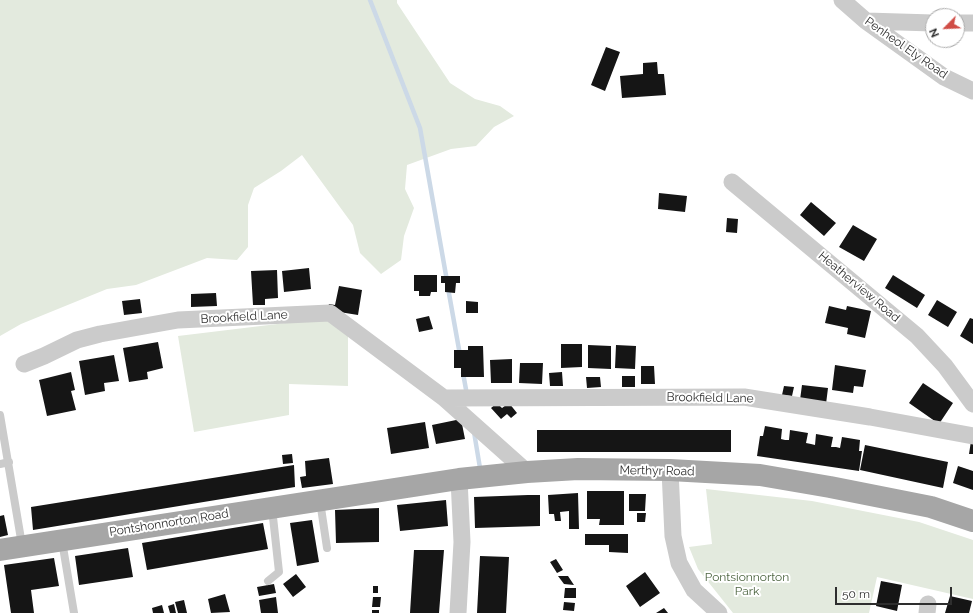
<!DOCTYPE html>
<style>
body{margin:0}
#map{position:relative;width:973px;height:613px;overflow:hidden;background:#fff;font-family:Raleway,sans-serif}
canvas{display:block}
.north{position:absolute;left:925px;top:8px;width:40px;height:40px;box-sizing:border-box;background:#fff;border:1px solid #ababab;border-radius:50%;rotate:246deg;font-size:11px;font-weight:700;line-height:16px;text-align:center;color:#2e2e2e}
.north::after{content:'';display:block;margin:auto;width:14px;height:18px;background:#d04d46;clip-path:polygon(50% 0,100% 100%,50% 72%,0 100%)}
.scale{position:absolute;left:835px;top:587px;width:117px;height:18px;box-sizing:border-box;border:2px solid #2e2e2e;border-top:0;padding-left:5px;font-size:12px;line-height:14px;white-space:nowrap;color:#2e2e2e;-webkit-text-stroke:3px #fff;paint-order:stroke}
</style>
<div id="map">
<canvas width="973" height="613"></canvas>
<div class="north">N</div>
<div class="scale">50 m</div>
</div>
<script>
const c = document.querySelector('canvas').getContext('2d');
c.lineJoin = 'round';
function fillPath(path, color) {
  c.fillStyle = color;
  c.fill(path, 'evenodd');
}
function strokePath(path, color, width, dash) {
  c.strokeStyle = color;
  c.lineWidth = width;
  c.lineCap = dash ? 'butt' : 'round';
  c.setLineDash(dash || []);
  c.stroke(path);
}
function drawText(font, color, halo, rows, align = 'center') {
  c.font = font + ' Raleway,sans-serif';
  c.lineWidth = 4;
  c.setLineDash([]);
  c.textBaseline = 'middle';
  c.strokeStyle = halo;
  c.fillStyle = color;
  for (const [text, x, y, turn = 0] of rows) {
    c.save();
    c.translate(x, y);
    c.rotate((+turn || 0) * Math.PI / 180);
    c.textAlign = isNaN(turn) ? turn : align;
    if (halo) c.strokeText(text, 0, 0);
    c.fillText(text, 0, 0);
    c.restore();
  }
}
fillPath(new Path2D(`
 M0 0H397V3L450 83 475 99 500 106 514 116 494 127 476 146 451 149 407 165 405 189 414 208 404 236 401 260 381 274 360 253 353 225 302 155 281 171 254 188 248 205V247L237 260 207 258 136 285 107 289 21 324 0 336Z
 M327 318 348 330V386L289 384V415L194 432 178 336Z
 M706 489 812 501 919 522 973 540V599L877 577 869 613H733L698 569 689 547 712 544Z`), '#e3eade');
strokePath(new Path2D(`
 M370 0 420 128 447 281
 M448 288 460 355
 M463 373 467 395
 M474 432 480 468`), '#ccd9e7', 4.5);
fillPath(new Path2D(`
 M606 47 620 52 605 91 591 85Z
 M657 62 658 74H664L666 95 622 98 620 76 643 74V63Z
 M659 193 687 196 685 212 658 209Z
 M811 202 836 223 824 236 800 215Z
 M727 218 738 219 737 233 726 232Z
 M853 225 877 239 864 261 839 247Z
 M309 268 311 289 284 292 282 271Z
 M277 270 278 298 265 299V305H253L251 271Z
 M414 275H437V292H431L430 296H419V291H414Z
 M893 275 925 295 917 308 885 288Z
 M441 276H460V283H456L455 293 445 292V283H441Z
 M339 286 362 290 358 315 327 310 329 304 335 305Z
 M216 293 217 306 191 307V294Z
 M140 299 142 313 124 315 122 301Z
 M937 300 957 312 948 327 928 315Z
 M466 301 478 302V313H466Z
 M829 306 846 310 847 306 871 311 865 338 847 334 848 328 825 323Z
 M429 316 433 329 419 332 416 319Z
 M970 318 973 319V344L960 336Z
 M158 342 163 368 147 372 148 379 129 382 123 348Z
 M561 344H582V367L561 368Z
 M588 345 611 346V369L588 368Z
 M616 345 636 346 635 369 615 368Z
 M468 346H483L484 377H461V368H454V350H468Z
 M114 355 119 381 104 383 105 391 85 395 79 361Z
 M512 359V383H491L490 360Z
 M520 363H543L542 384 519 383Z
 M835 365 866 370 863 387 854 386 853 393 832 390Z
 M641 366H654L655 384H641Z
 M71 372 75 390 71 391 76 410 47 416 39 380Z
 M562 372 563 386H550L549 373Z
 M622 376H635V387H622Z
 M586 377H600L601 387 587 388Z
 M923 383 953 403 939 424 909 403Z
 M802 385 828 388 826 404 800 400Z
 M784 386 794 387 792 396 782 395Z
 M497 403 502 408 509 403 517 413 511 418 507 414 501 419 491 408Z
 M461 419 465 439 436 444 432 425Z
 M425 422 429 448 391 454 387 428Z
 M765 426 782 429 781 439 785 440H789L790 430 808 433 806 443 811 444 815 445 816 434 833 437 831 447H836L840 448 842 437 860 440 859 451H862L859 471 757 456 760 436H763Z
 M537 430H731V452H537Z
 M971 441H973V454H969Z
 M865 445 948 462 943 488 860 470Z
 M292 454 293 463 283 464 282 455Z
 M329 458 333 484 302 488 300 477 306 476 305 461Z
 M294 465 295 487 33 530 31 507Z
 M958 466 973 471V490L953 483Z
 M587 491H624V525H599L600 519H587Z
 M578 493 579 529H569V511L560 512 561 521H555L554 514H549L548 495Z
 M629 494H646L645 511H629Z
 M528 495H540V526L475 528 474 497Z
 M446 500 448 526 400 531 397 505Z
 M379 508V542L336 543 335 510Z
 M637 513H646L645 522H637Z
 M4 515 8 535 0 537V516Z
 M312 520 319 562 297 566 290 523Z
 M263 523 268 549 147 570 142 543Z
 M585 534H628V553L609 552V545H585Z
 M128 548 133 577 79 585 75 556Z
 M414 550H444L439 613H410Z
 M480 556 509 557 506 613H477Z
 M54 558 59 586 31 590 34 613H11L4 565Z
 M556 559 563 570 557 573 550 562Z
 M645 572 660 593 640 607 626 586Z
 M296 574 306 587 293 597 283 584Z
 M558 576H568L574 585 564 584Z
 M881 581 902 585 897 611 876 606Z
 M274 584 276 593 259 596 257 587Z
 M373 586H378V593H373Z
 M565 588H576V598H564Z
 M225 594 230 612 211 613 208 599Z
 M950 596 972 601 969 613H945Z
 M276 597 278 613H261L259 600Z
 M373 597H381L380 607H372Z
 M184 600 187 613H178L175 602Z
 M564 602 575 603 574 611 563 610Z
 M174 604 176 613H170L168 606Z
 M162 605 164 613H153L152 608Z
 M664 608 668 613H656Z
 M372 610H379V613H372Z`), '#151515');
strokePath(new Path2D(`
 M0 415 22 545
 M0 464 9 462
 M320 501 327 548
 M62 541 74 613
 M268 581 279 572 272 508`), '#cbcbcb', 8);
strokePath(new Path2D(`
 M842 0 866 21 944 77 973 91
 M866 21 933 23
 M957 23H973
 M732 182 917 336 945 366 973 404
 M24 364 44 356 77 340 100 334 178 320 330 313 444 398 527 472
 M444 398 744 397 870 417 973 436
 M670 470 673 536 679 563 694 590 719 613
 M458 613 462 542 459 479
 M927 613 928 604`), '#cbcbcb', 17);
strokePath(new Path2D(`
 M0 550 459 479 527 472 578 469 670 470 760 475 830 487 931 507 973 521`), '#a6a6a6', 22);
drawText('12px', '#2e2e2e', '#fff', [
 ["Penheol Ely Road",906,48,35],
 ["Heatherview Road",859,287,40],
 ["Brookfield Lane",244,317,-3],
 ["Brookfield Lane",710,398,1],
 ["Merthyr Road",657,471,1],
 ["Pontshonnorton Road",169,523,-9]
]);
drawText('12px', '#4d6541', '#fff', [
 ["Pontsionnorton",747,577],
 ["Park",747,591]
]);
</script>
